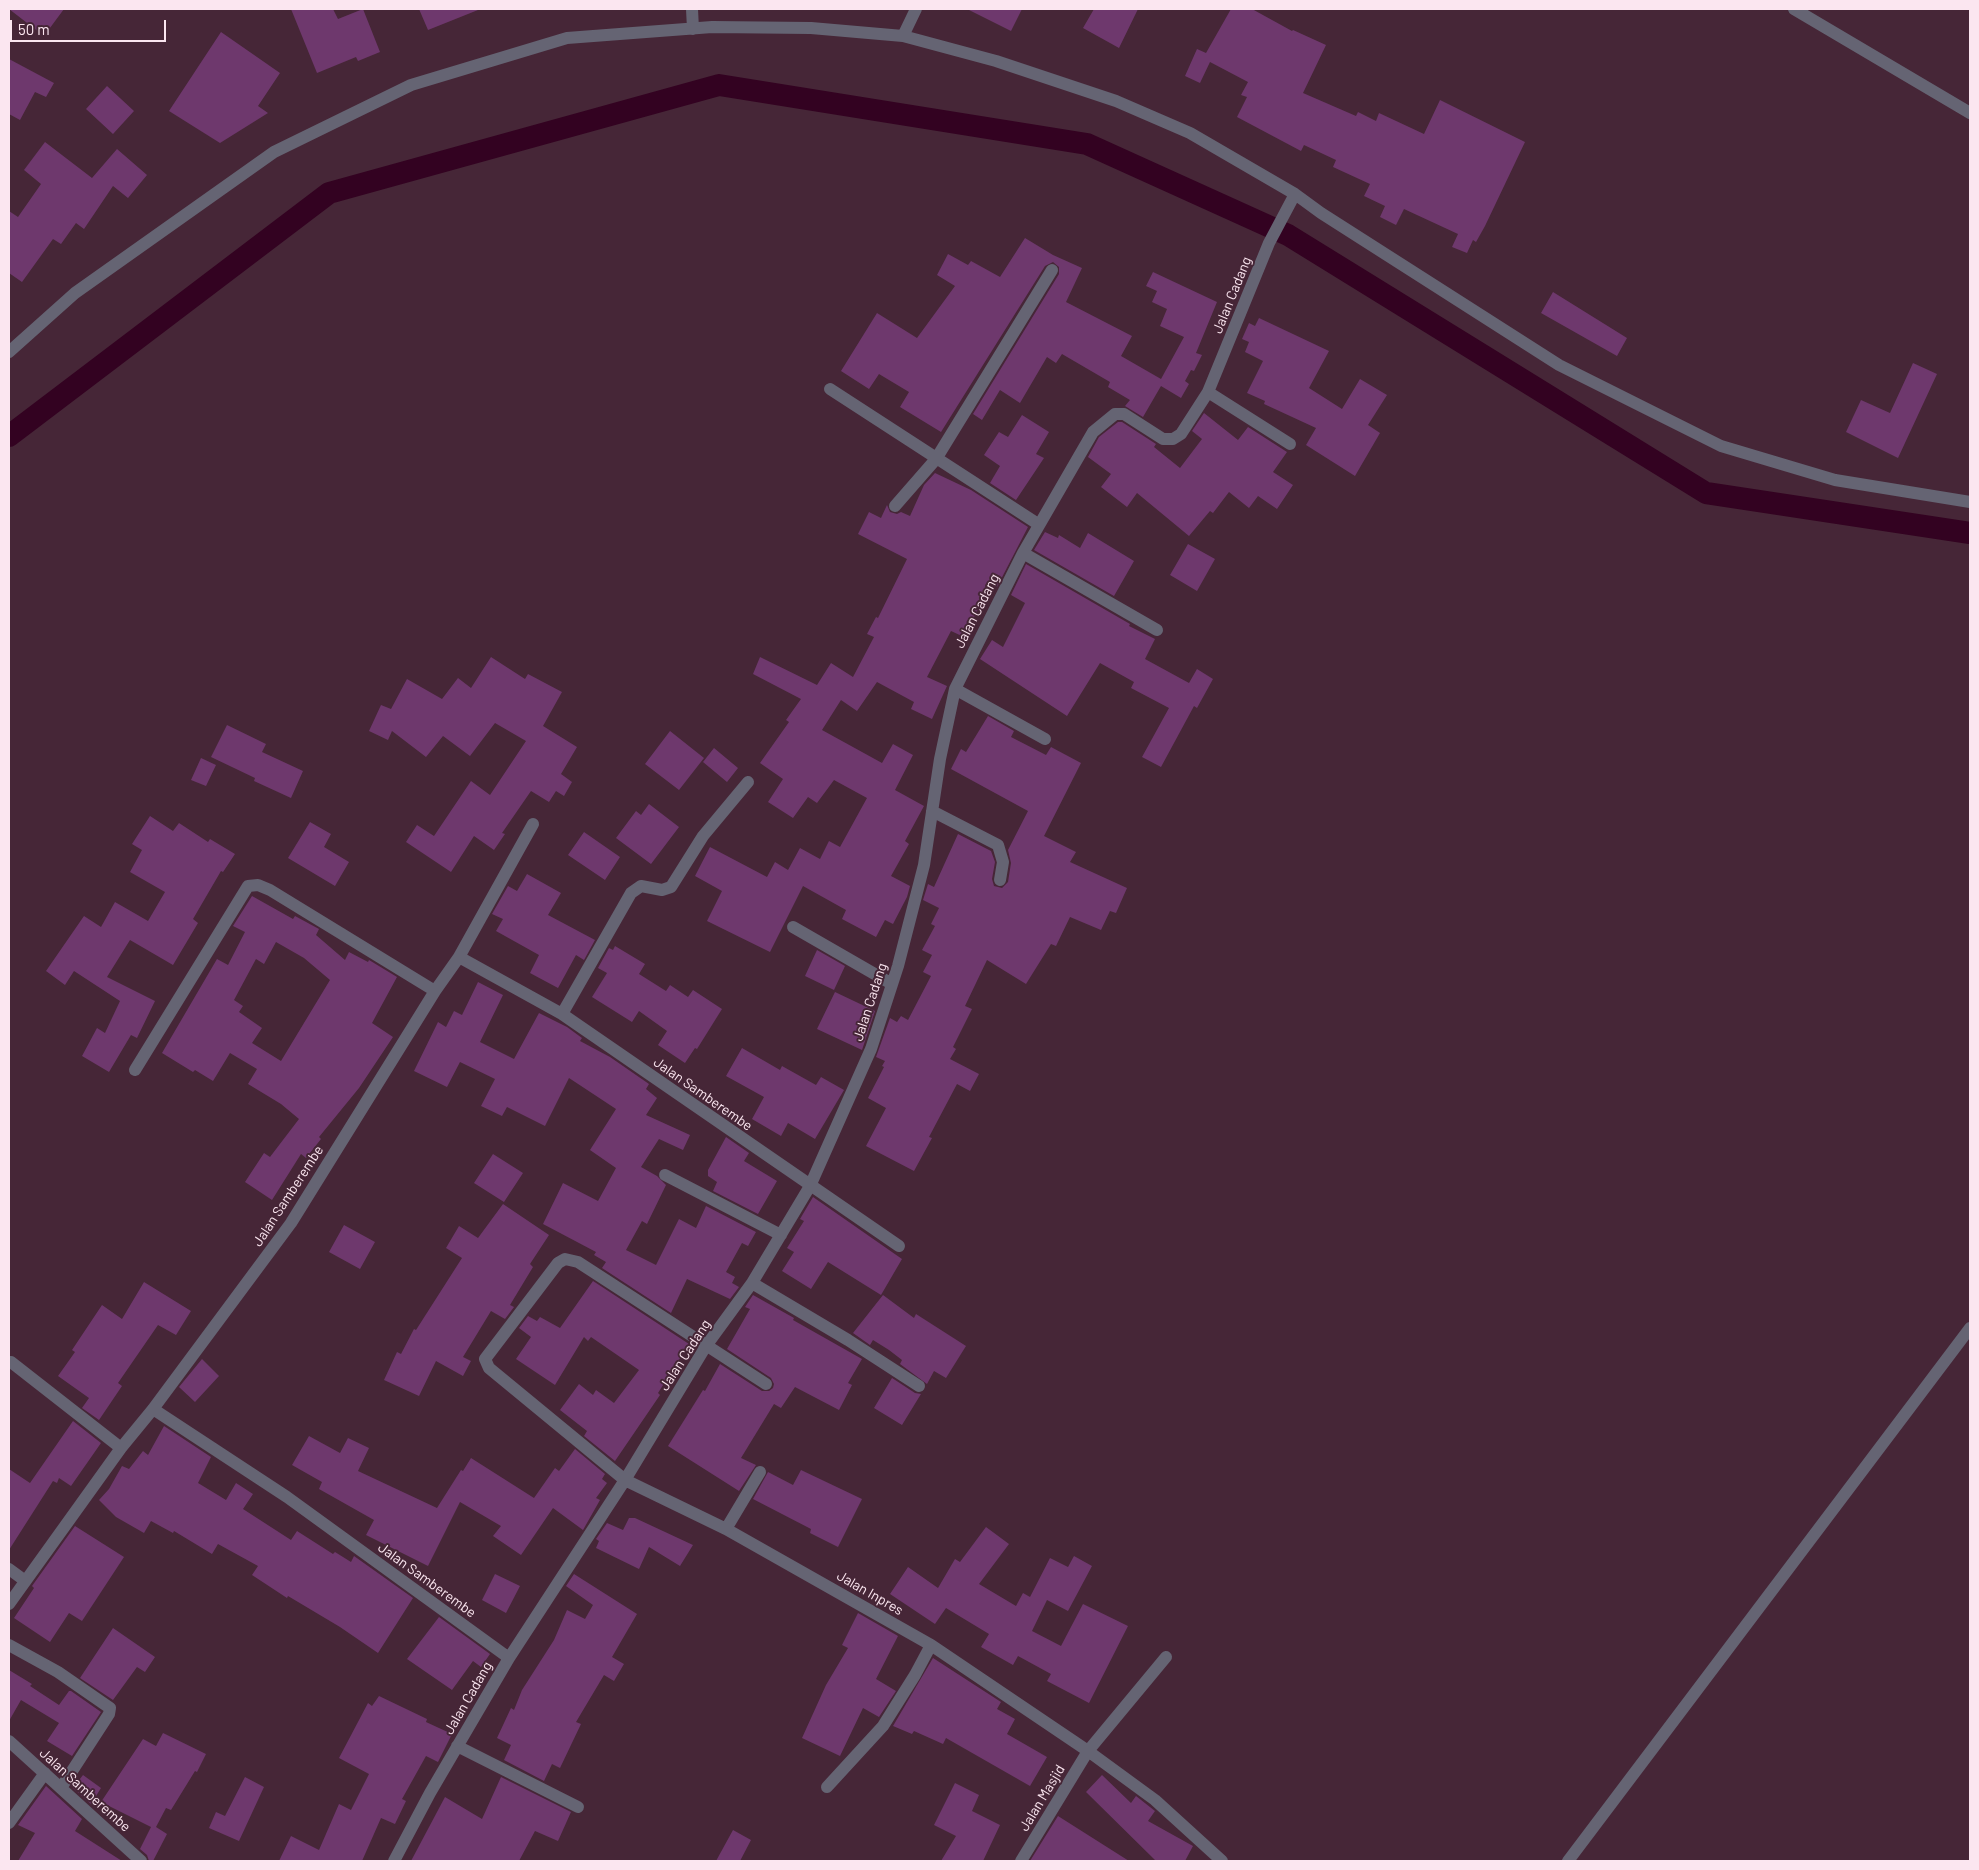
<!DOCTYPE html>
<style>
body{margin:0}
#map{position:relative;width:1979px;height:1870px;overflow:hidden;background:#462637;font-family:Barlow,sans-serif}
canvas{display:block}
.frame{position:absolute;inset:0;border:10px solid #fbe6f0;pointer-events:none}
.scale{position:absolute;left:10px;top:20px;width:156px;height:22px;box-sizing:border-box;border:2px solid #fbe6f0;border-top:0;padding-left:6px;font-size:15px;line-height:18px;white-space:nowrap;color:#fbe6f0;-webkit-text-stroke:4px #462637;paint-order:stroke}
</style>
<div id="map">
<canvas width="1979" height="1870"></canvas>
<div class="frame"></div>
<div class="scale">50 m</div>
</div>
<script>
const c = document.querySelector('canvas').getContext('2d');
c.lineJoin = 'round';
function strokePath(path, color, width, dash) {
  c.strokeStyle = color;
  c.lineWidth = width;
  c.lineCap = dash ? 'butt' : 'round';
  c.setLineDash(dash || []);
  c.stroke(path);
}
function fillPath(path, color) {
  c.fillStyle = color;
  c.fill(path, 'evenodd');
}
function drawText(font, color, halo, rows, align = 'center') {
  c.font = font + ' Barlow,sans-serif';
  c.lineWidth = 4;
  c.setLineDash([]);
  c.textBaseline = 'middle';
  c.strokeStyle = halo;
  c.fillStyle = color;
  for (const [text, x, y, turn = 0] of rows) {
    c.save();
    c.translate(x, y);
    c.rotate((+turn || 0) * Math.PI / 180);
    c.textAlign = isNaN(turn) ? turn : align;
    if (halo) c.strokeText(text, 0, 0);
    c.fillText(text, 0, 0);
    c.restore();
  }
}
strokePath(new Path2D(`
 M9 436 329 193 719 85 1087 144 1288 235 1706 493 1970 533`), '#330221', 22);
fillPath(new Path2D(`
 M9 9H64L44 36Z
 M291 9H333L338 19 363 9 380 52 358 61 356 57 317 73Z
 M419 9H478V10L428 30Z
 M967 9H1022L1011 31Z
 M1094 9H1138L1119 48 1083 28Z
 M1231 9H1252L1292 31 1293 30 1326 45 1303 93 1356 116 1358 112 1376 121 1379 113 1424 134 1440 100 1525 142 1485 226 1476 242 1473 240 1467 253 1452 247 1458 234 1404 209 1396 225 1380 217 1385 206 1364 196 1370 184 1333 167 1336 160 1304 145 1301 151 1237 117 1247 97 1241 95 1248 82 1210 62 1200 83 1185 76 1197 49 1206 53Z
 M221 32 280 73 258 106 268 113 220 143 169 111Z
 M9 59 54 83 46 97 35 92 20 120 9 114Z
 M107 86 134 111 113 134 86 109Z
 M45 142 92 178 117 149 147 175 128 198 113 186 84 229 76 223 61 244 53 239 22 282 9 273V211L18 217 41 184 24 170Z
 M1025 238 1053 255 1082 268 1066 302 1132 336 1121 356 1161 379 1184 337 1160 326 1167 309 1152 302 1157 291 1146 286 1153 272 1217 302 1196 353 1202 355 1194 371 1191 370 1185 381 1189 384 1181 398 1161 386 1143 417 1125 406 1130 400 1108 387 1110 382 1062 354 1056 363 1047 357 1020 403 1000 390 982 420 973 414 1059 274V267L1053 262 1045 266 941 432 900 407 909 392 879 374 869 389 841 371 877 313 917 338 955 286 937 275 948 254 968 265 971 261 1000 277Z
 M1553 292 1627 338 1617 356 1541 313Z
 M1259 318 1329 351 1309 388 1342 409 1360 379 1387 395 1368 425 1380 433 1355 476 1306 445 1316 428 1264 404 1265 401 1247 393 1263 361 1245 352 1249 342 1242 339 1249 323 1255 326Z
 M1913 363 1937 374 1898 458 1846 432 1861 400 1890 413Z
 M1204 413 1238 440 1248 427 1287 452 1273 472 1293 485 1277 509 1258 496 1249 508 1229 492 1213 513 1210 511 1189 536 1137 493 1127 507 1101 487 1111 474 1088 457 1099 437 1118 422H1122L1156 444 1154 447 1180 468 1202 439 1192 431Z
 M1022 415 1049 432 1036 454 1044 458 1016 500 990 483 1000 466 984 455 999 432 1008 437Z
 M935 473 971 490 1028 527 997 587 991 584 964 637 951 631 927 677 947 686 932 719 911 709 914 702 877 682 857 711 841 700 822 730 882 763 893 744 913 755 895 790 924 806 905 841 909 844 891 876 910 886 907 897 893 924 885 920 876 937 842 919 846 910 803 886 770 952 707 921 722 891 695 876 710 847 767 877 775 862 788 870 800 848 820 859 829 841 840 847 867 798 834 780 817 803 808 797 793 818 768 802 783 779 760 763 789 722 786 720 801 699 753 674 760 657 817 685 831 663 853 677 874 637 867 634 876 617 878 618 907 559 858 534 869 512 881 518 887 505 890 512 897 514 901 512 910 516 924 485Z
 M1045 532 1058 538 1059 535 1080 548 1088 533 1134 561 1114 596 1034 550Z
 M1188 544 1215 559 1197 591 1170 575Z
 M1026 564 1130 624 1129 626 1155 639 1145 659 1189 683 1197 669 1213 679 1197 708 1194 706 1161 767 1142 757 1169 708 1131 688 1134 682 1100 663 1067 716 980 659 992 640 1003 647 1025 603 1011 595Z
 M491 657 525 679 528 674 562 692 543 726 577 747 561 774 572 782 564 796 556 791 549 802 531 791 502 833 505 834 494 850 474 836 451 872 406 842 417 825 434 836 471 781 490 795 526 741 495 723 470 756 443 736 426 757 392 731 388 740 369 731 381 705 391 709 407 679 442 699 458 678 471 688Z
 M988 716 1014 731 1011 737 1046 755 1051 747 1081 763 1044 836 1076 852 1070 862 1127 888 1116 913 1110 911 1101 930 1070 917 1056 946 1051 944 1026 984 987 960 965 1006 972 1009 953 1047 956 1049 950 1059 979 1074 970 1091 957 1084 929 1137 932 1138 914 1171 866 1146 886 1108 868 1098 884 1067 882 1066 885 1061 876 1057 890 1018 897 1022 901 1016 908 1020 931 976 923 972 932 955 922 950 935 926 931 924 939 908 923 900 928 884 934 887 958 834 991 851 995 862 992 879 994 886 1002 888 1008 882 1011 863 1008 850 1028 811 951 769 961 749 966 752Z
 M227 725 266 744 262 752 303 771 291 798 254 781 255 778 211 757Z
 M670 731 704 758 679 790 645 764Z
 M714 748 738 768 727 782 703 762Z
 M201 758 216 765 206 786 191 780Z
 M649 804 679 827 651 864 616 838 636 811 641 815Z
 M150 816 173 831 179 823 208 842 210 839 235 854 223 872 221 871 193 919 198 923 173 965 130 940 107 977 155 1001 137 1038 131 1035 109 1072 82 1056 97 1028 105 1033 120 1001 74 971 65 985 46 971 84 916 101 927 115 902 148 921 165 892 130 872 142 850 132 844Z
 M310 822 331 834 324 847 349 862 335 886 288 858Z
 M584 832 620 857 605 880 568 855Z
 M527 874 561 893 548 915 595 940 584 960 576 955 558 988 530 973 539 955 496 931 503 919 492 914 508 886 517 891Z
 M252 896 293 919 295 916 319 929 316 935 345 960 349 952 368 962 369 960 397 977 372 1023 393 1037 359 1088 319 1137 321 1139 306 1158 301 1154 272 1200 245 1182 264 1153 270 1157 299 1119 281 1104 248 1084 257 1069 230 1053 213 1081 195 1070 193 1072 162 1053 217 959 228 965 245 932 233 926ZM276 942 304 958 330 980 281 1061 252 1043 262 1028 239 1012 243 1006 234 1000 256 959 264 964Z
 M615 946 645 964 639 974 666 991 670 985 688 997 693 990 722 1009 697 1049 695 1048 685 1063 658 1045 667 1031 639 1011 632 1022 592 997 607 973 598 968 609 948 613 950Z
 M817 950 845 966 834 990 805 976Z
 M478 982 503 995 480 1042 514 1059 539 1013 567 1027 582 1038 580 1041 610 1057 649 1084 646 1089 657 1098 646 1115 690 1135 683 1150 659 1139 641 1167 657 1176 666 1185 647 1224 642 1221 626 1250 656 1265 679 1219 696 1228 706 1206 756 1232 748 1246 742 1243 726 1272 735 1277 732 1283 739 1287 730 1299 687 1279 671 1313 602 1268 606 1262 594 1255 596 1252 543 1224 563 1183 598 1201 616 1168 590 1150 616 1109 569 1078 545 1126 507 1107 502 1116 481 1106 495 1079 460 1062 447 1087 414 1071 438 1022 446 1027 454 1011 462 1015Z
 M835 992 875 1011 862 1050 817 1029Z
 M742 1048 780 1070 782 1066 816 1085 821 1077 844 1090 815 1139 788 1123 781 1136 752 1119 764 1097 726 1076Z
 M726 1137 749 1153 744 1161 777 1181 758 1214 713 1191 717 1182 708 1176V1170Z
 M493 1154 523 1173 504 1202 474 1183Z
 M813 1197 902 1259 881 1295 828 1262 811 1289 782 1271 794 1252 787 1248 804 1221 800 1219Z
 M503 1204 549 1235 530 1264 533 1267 510 1305 514 1307 505 1319 491 1311 463 1357 471 1361 463 1376 436 1361 419 1396 384 1380 397 1352 401 1354 414 1329 416 1330 462 1258 446 1248 459 1226 478 1238Z
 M344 1225 375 1242 360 1269 329 1252Z
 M593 1281 689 1344 658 1393 660 1395 615 1461 584 1436 587 1431 560 1410 579 1384 593 1395 596 1390 614 1403 639 1370 591 1337 588 1341 584 1337 555 1385 516 1359 531 1337 519 1328 528 1316 537 1321 540 1317 560 1328Z
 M144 1282 191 1311 176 1335 158 1325 118 1383 122 1386 99 1420 82 1408 89 1398 58 1376 75 1352 72 1350 102 1305 122 1319Z
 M753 1295 794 1318 793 1320 862 1359 848 1383 852 1385 839 1410 795 1387 781 1408 774 1404 741 1458 756 1465 739 1491 668 1446 703 1390 705 1391 720 1364 762 1391H769L773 1388 774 1384 771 1378 727 1349 750 1309 745 1307Z
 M883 1295 914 1318 916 1314 966 1346 946 1378 934 1371 927 1384 900 1364 902 1360 889 1350 873 1340 870 1345 853 1333Z
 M202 1359 219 1376 195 1402 179 1387Z
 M892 1378 915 1393 921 1394 902 1425 874 1408Z
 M73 1421 101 1443 71 1486 59 1478 57 1483 53 1481 9 1550V1469L30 1483Z
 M164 1426 211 1457 198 1483 226 1500 236 1483 253 1494 243 1509 291 1540 297 1531 333 1554 335 1552 351 1562 354 1556 413 1598 378 1653 340 1627 288 1596 287 1598 252 1575 258 1566 218 1544 212 1554 174 1531 173 1533 151 1521 144 1533 116 1517 99 1500 109 1489 122 1466 129 1469 143 1451 148 1455Z
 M309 1436 340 1453 348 1438 369 1448 358 1471 437 1508 461 1470 463 1471 471 1458 534 1498 555 1468 559 1471 575 1449 605 1474 602 1479 607 1483 596 1498 600 1500 583 1530 553 1508 521 1555 493 1536 501 1526 460 1502 428 1566 366 1535 374 1520 319 1489 322 1482 292 1465Z
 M801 1470 862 1499 838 1547 810 1533 811 1529 753 1499 768 1472 793 1485Z
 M629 1518H635L693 1545 680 1566 649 1547 639 1569 596 1548 599 1541 596 1539 607 1523 623 1530Z
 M75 1526 124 1557 82 1621 69 1613 50 1642 14 1618 34 1588 32 1586Z
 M986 1527 1009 1544 979 1584 1016 1606 1023 1593 1030 1597 1050 1558 1068 1567 1074 1556 1092 1566 1068 1611 1047 1600 1032 1631 1061 1646 1083 1604 1128 1626 1089 1703 1047 1681 1051 1674 1018 1656 1013 1665 981 1647 989 1634 946 1608 935 1624 890 1594 908 1567 938 1588 955 1559 960 1562Z
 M495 1574 520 1586 506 1613 482 1600Z
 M574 1574 637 1614 612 1657 624 1664 614 1681 604 1675 576 1722 581 1724 560 1768 552 1764 544 1781 504 1760 511 1745 497 1738 511 1708 514 1710 522 1690 554 1640 567 1610 585 1619 593 1605 566 1586Z
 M858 1613 898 1636 876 1679 896 1691 879 1717 863 1708 840 1756 802 1738 826 1685 848 1648 842 1645Z
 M439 1617 490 1654 481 1667 473 1661 452 1690 407 1659Z
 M113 1628 155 1657 145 1672 137 1667 113 1700 80 1678Z
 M933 1658 1001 1702 997 1709 1015 1719 1007 1734 1047 1757 1030 1786 946 1738 943 1744 914 1731 912 1734 893 1726Z
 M9 1670 32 1684 30 1686 59 1705 69 1691H71L101 1712 72 1756 47 1741 59 1723 21 1700 9 1721Z
 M379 1696 427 1719 426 1722 452 1734 438 1762 426 1756 402 1799 406 1801 395 1824 381 1818 362 1861H279L291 1836 319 1850 339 1804 351 1810 369 1774 339 1758 368 1703 372 1706Z
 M163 1733 206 1754 197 1772 195 1771 171 1810 166 1808 156 1827 167 1834 153 1861H149L147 1855 140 1849 151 1827 101 1802 143 1739 156 1746Z
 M83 1775 101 1788 91 1804 73 1788Z
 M1102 1775 1131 1803 1136 1796 1155 1811 1148 1821 1193 1846 1185 1861H1156L1086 1792Z
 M245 1777 264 1787 239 1841 209 1828 216 1812 225 1816Z
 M501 1777 571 1812 558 1841 535 1831 519 1861H411L445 1797 482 1819Z
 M955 1783 979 1795 972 1811 1000 1825 983 1861H941L956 1836 934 1825Z
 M46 1786 82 1819 75 1831 122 1861H18L35 1833 18 1825Z
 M1058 1816 1129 1861H1030Z
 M733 1830 751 1840 740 1861H716Z`), '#6e386d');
strokePath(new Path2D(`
 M692 9 693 29
 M1794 9 1970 113
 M903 36 916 9
 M9 352 75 293 274 152 411 85 567 38 712 27 811 28 903 36 996 61 1116 101 1190 133 1295 194 1321 213 1559 365 1721 446 1835 480 1970 502
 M830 389 1038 524
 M1208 392 1290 444
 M895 506 936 459 1052 270
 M1023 553 1157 630
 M955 689 1045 739
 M932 811 998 845 1003 862 1000 880
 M793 927 892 984
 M459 957 533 824
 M562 1014 631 893 641 886 662 890 671 887 703 836 748 782
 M135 1070 248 886 258 885 270 890 435 991
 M665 1175 781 1235
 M752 1283 848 1340 919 1386
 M11 1362 121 1448
 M766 1384 578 1262 565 1259 558 1263 485 1359 489 1368 625 1480 726 1529 931 1645 1088 1751 1155 1800 1222 1861
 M153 1409 287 1497 509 1658
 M726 1529 760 1472
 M9 1569 24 1580
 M9 1604 121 1448 153 1409 291 1223 435 991 459 957 562 1014 899 1246
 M9 1645 58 1672 110 1708 109 1714 61 1788
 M9 1741 141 1861
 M457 1746 578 1807
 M827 1787 883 1726 915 1675 931 1645
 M9 1823 45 1773
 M394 1861 430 1793 509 1658 625 1480 706 1346 752 1283 810 1186 871 1049 898 966 924 865 940 759 955 689 1023 553 1093 432 1115 414H1124L1163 439H1173L1181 434 1208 392 1269 243 1295 194
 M1021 1861 1088 1751 1166 1657
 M1568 1861 1970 1328`), '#656473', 12);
drawText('14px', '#fbe6f0', '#462637', [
 ["Jalan Cadang",1232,295,-68],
 ["Jalan Cadang",977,611,-63],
 ["Jalan Cadang",870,1002,-72],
 ["Jalan Samberembe",703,1094,35],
 ["Jalan Samberembe",288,1196,-57],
 ["Jalan Cadang",685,1355,-57],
 ["Jalan Samberembe",427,1580,36],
 ["Jalan Inpres",870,1593,30],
 ["Jalan Cadang",468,1698,-60],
 ["Jalan Samberembe",85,1790,42],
 ["Jalan Masjid",1042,1798,-59]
]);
</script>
